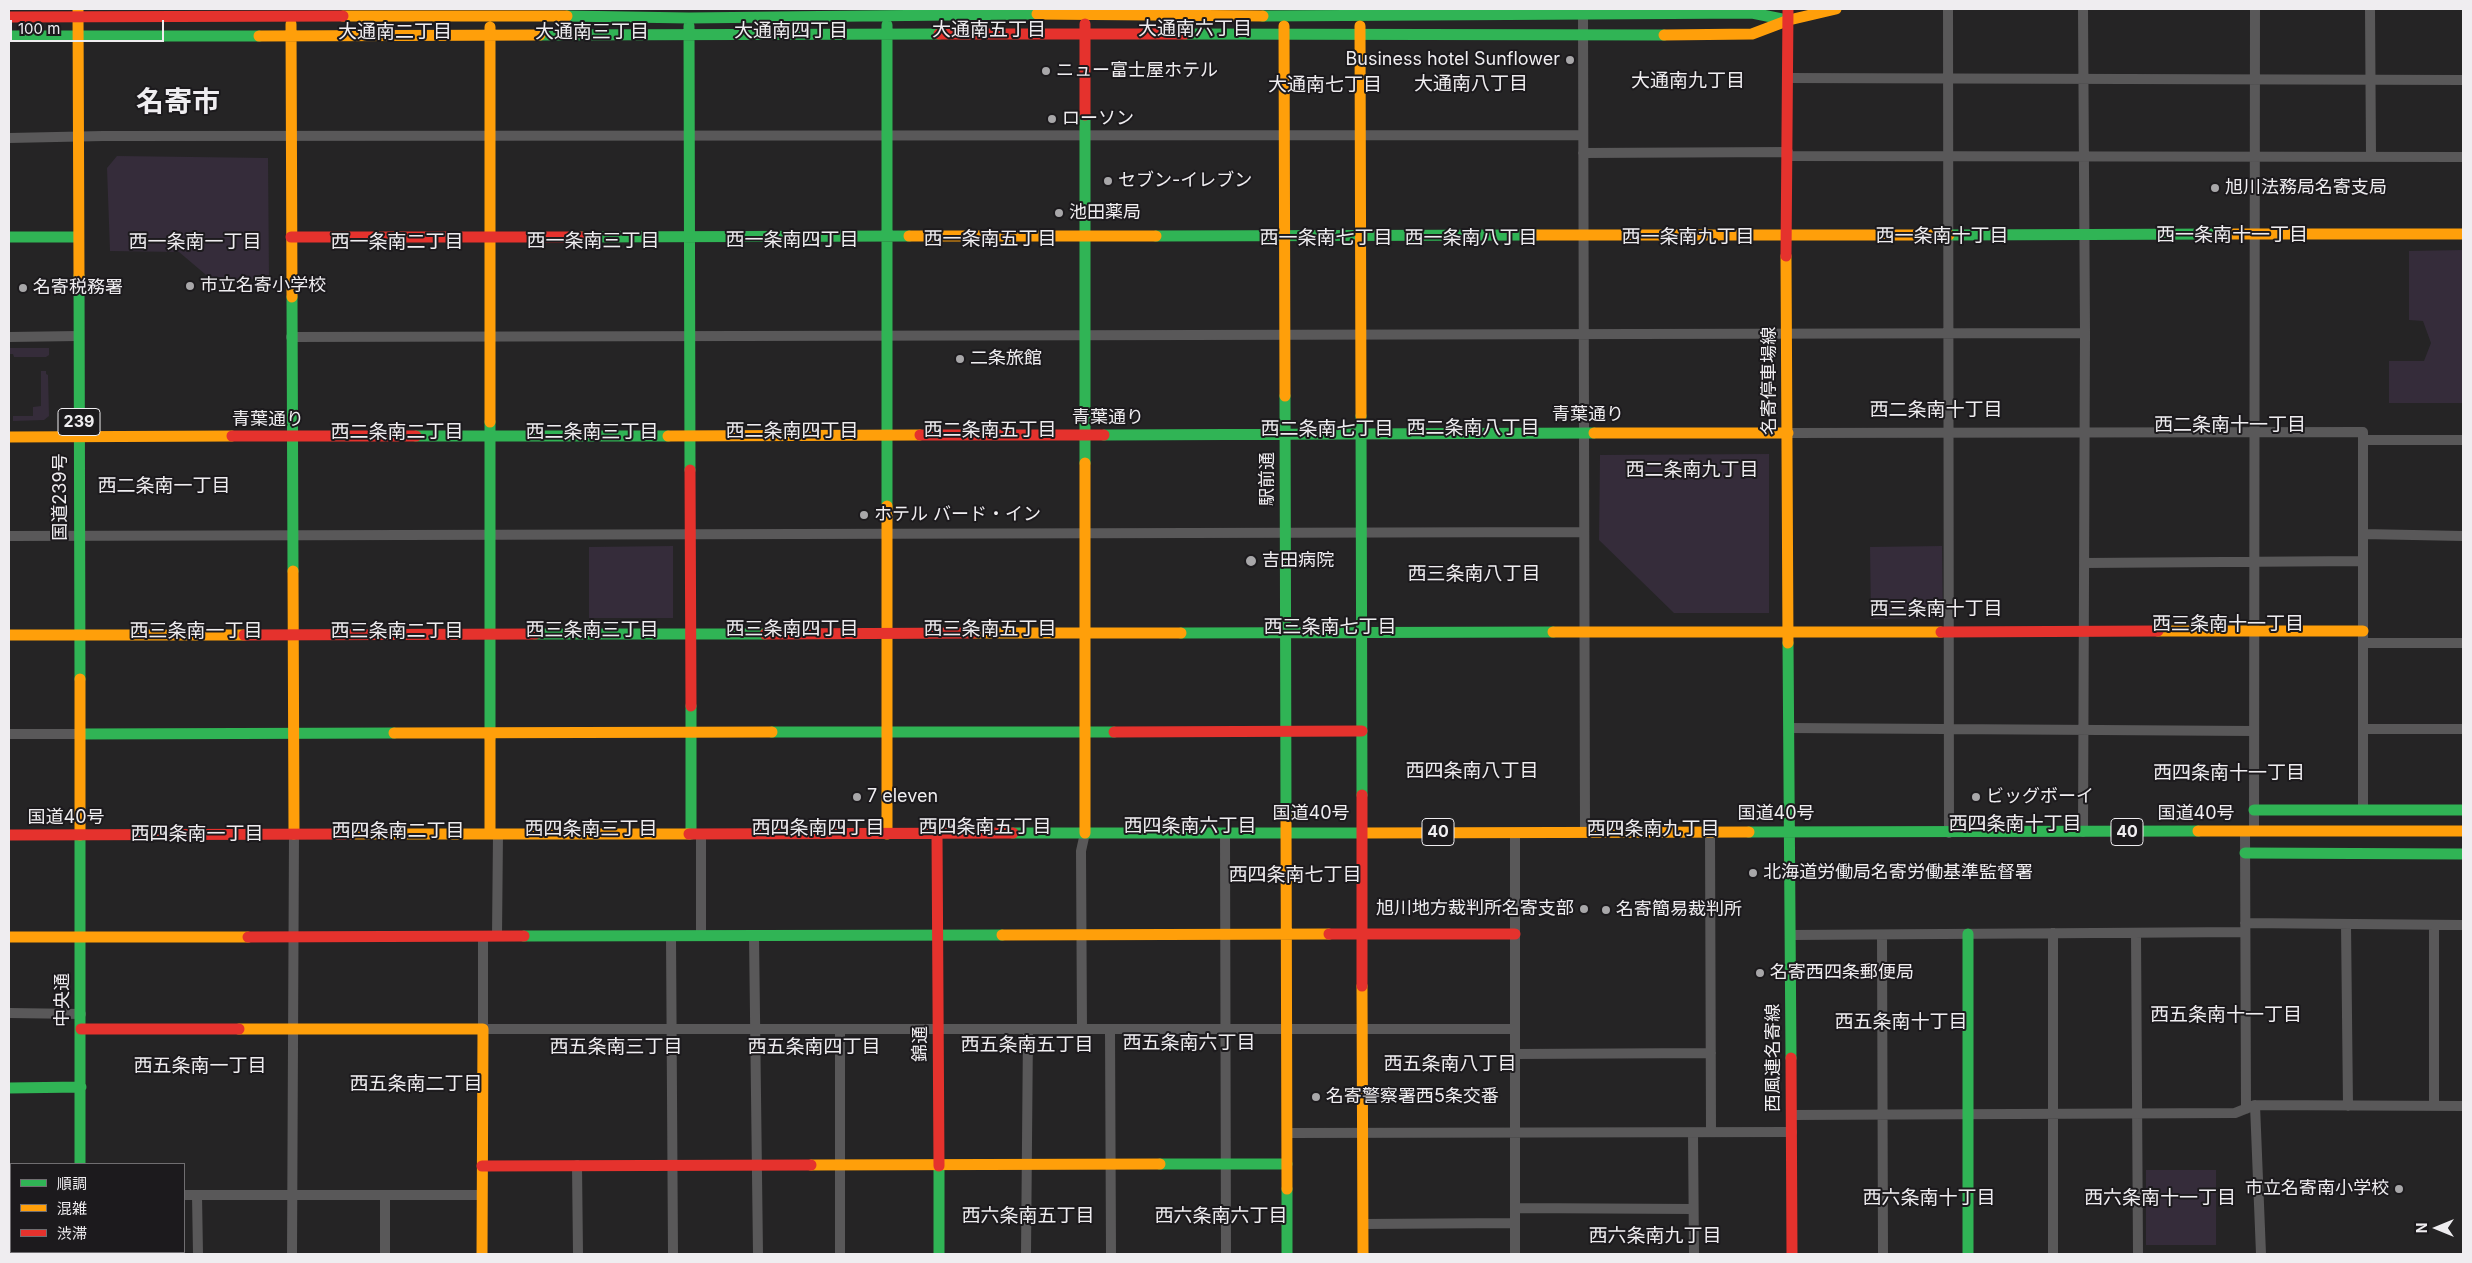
<!DOCTYPE html>
<meta charset="utf-8">
<style>
body{margin:0}
#map{position:relative;width:2472px;height:1263px;overflow:hidden;background:#252425;font-family:Inter,"Noto Sans JP",sans-serif}
canvas{display:block}
.frame{position:absolute;inset:0;border:10px solid #efedf0;pointer-events:none}
.legend{position:absolute;left:10px;top:1163px;width:175px;height:90px;box-sizing:border-box;background:#1c1a1d;border:1px solid #706e71;margin:0;padding:6px 9px;list-style:none;font-size:15px;color:#efedf0}
.legend li{display:flex;align-items:center;gap:10px;height:25px}
.legend b{width:25px;border:1px solid #706e71}
.north{position:absolute;left:2412px;top:1203px;width:50px;height:50px;-webkit-text-stroke:4px #1c1a1d;paint-order:stroke;rotate:270deg;font-size:14px;font-weight:700;line-height:20px;text-align:center;color:#efedf0}
.north::after{content:'';display:block;margin:auto;width:18px;height:22px;background:#efedf0;clip-path:polygon(50% 0,100% 100%,50% 72%,0 100%)}
.scale{position:absolute;left:10px;top:20px;width:154px;height:22px;box-sizing:border-box;border:2px solid #efedf0;border-top:0;padding-left:6px;font-size:15px;line-height:18px;white-space:nowrap;color:#efedf0;-webkit-text-stroke:4px #1c1a1d;paint-order:stroke}
</style>
<div id="map">
<canvas width="2472" height="1263"></canvas>
<div class="frame"></div>
<ul class="legend">
<li><b style="height:6px;background:#30b455"></b>順調</li>
<li><b style="height:6px;background:#ff9f0a"></b>混雑</li>
<li><b style="height:6px;background:#e5322d"></b>渋滞</li>
</ul>
<div class="north">N</div>
<div class="scale">100 m</div>
</div>
<script>
const c = document.querySelector('canvas').getContext('2d');
c.lineJoin = 'round';
function fillPath(path, color) {
  c.fillStyle = color;
  c.fill(path, 'evenodd');
}
function strokePath(path, color, width, dash) {
  c.strokeStyle = color;
  c.lineWidth = width;
  c.lineCap = dash ? 'butt' : 'round';
  c.setLineDash(dash || []);
  c.stroke(path);
}
function drawText(font, color, halo, rows, align = 'center') {
  c.font = font + ' Inter,"Noto Sans JP",sans-serif';
  c.lineWidth = 4;
  c.setLineDash([]);
  c.textBaseline = 'middle';
  c.strokeStyle = halo;
  c.fillStyle = color;
  for (const [text, x, y, turn = 0] of rows) {
    c.save();
    c.translate(x, y);
    c.rotate((+turn || 0) * Math.PI / 180);
    c.textAlign = isNaN(turn) ? turn : align;
    if (halo) c.strokeText(text, 0, 0);
    c.fillText(text, 0, 0);
    c.restore();
  }
}
fillPath(new Path2D(`
 M117 156 268 158 269 279 212 280 179 252 110 251 107 168Z
 M2463 250V403H2389V361H2424L2431 343 2423 321 2409 320V251Z
 M9 348H49V355L46 357H14L13 354H9Z
 M41 371H46V374L48 375 49 416 44 420 13 421V416H33V407L41 406Z
 M1769 454V613H1674L1599 540 1600 455Z
 M673 546V618H589V547Z
 M1942 546 1943 618 1871 619 1870 547Z
 M2146 1170H2216V1245H2146Z`), '#352c3a');
strokePath(new Path2D(`
 M1948 9 1949 833
 M2370 9 2371 156
 M1583 14 1585 832
 M1787 78 2463 80
 M9 138 103 136 1583 135
 M1583 153 1788 152
 M1788 156 2463 157
 M9 337 78 336
 M291 337 2085 333
 M1788 433 2363 432V810
 M2363 440H2463
 M2363 534 2463 536
 M9 536 1584 532
 M2084 563 2363 561
 M2363 643H2463
 M1789 728 2254 731
 M2363 729H2463
 M9 734H81
 M2245 831 2246 1109
 M2254 831 2255 9
 M1710 832 1711 1132
 M2083 832 2085 333 2083 9
 M1225 833 1226 1254
 M1515 833V1254
 M2245 923 2463 925
 M2346 924 2348 1106
 M2434 925V1104
 M2053 933V1254
 M2136 933 2138 1254
 M701 935V834
 M754 935 758 1254
 M1792 935 2245 932
 M1882 935 1883 1254
 M483 936V1029H1515
 M497 936 498 834
 M671 936 673 1254
 M9 1013 81 1014
 M840 1030V1254
 M1110 1030 1111 1254
 M1082 1031 1081 851 1085 833
 M1515 1054 1711 1053
 M2255 1105 2261 1254
 M1792 1115 2235 1113 2255 1105 2463 1106
 M1287 1133 1792 1132
 M1693 1133 1694 1254
 M577 1165 578 1254
 M9 1169H11
 M184 1195H482
 M197 1195 198 1254
 M385 1196V1254
 M1515 1208 1693 1209
 M1363 1224 1515 1223
 M292 1254 294 834
 M1026 1254 1028 1031`), '#595859', 10);
strokePath(new Path2D(`
 M567 16 689 18 1037 14
 M1263 16 1752 13 1787 20
 M887 25V506
 M689 26 690 470
 M1185 34 1664 35
 M540 35 939 34
 M9 36H259
 M1085 115V463
 M1949 235 2225 234
 M1156 236 1537 235
 M9 237H77
 M582 237 909 236
 M79 276 80 679
 M292 297 293 571
 M1285 396 1286 816
 M1361 416 1362 795
 M490 422V738
 M1104 435 1594 433
 M416 436H668
 M1181 633 1553 632
 M535 634H765
 M1788 643 1791 1058
 M691 706V834
 M772 732H1114
 M81 734 394 733
 M2254 810H2463
 M1749 832 2198 831
 M1013 833H1363
 M80 835V1164
 M2245 853 2463 854
 M1968 934V1254
 M524 936 1002 935
 M9 1088 81 1087
 M1160 1164H1287
 M939 1166V1254
 M1287 1189V1254`), '#30b455', 11);
strokePath(new Path2D(`
 M78 9 79 276
 M1037 14 1263 16
 M343 16H567
 M291 24 292 297
 M1284 26 1285 396
 M1360 26 1361 416
 M490 27V422
 M1664 35 1752 34 1789 20 1836 9
 M259 36 540 35
 M2225 234H2463
 M1537 235H1949
 M909 236H1156
 M1786 256 1788 643
 M1594 433H1788
 M668 436 920 435
 M9 437 232 436
 M1085 463V833
 M887 506V834
 M293 571 294 834
 M2158 631H2363
 M1553 632H1941
 M974 633H1181
 M9 635H244
 M80 679V835
 M394 733 772 732
 M490 738V834
 M1286 816 1287 1189
 M2198 831H2463
 M1363 833 1749 832
 M351 834H689
 M1002 935 1329 934
 M9 937H248
 M1362 986 1363 1254
 M239 1029H483L482 1254
 M811 1165 1160 1164`), '#ff9f0a', 11);
strokePath(new Path2D(`
 M9 17 343 16
 M1085 24V115
 M939 34H1185
 M291 237H582
 M1786 256 1788 9
 M920 435H1104
 M232 436H416
 M690 470 691 706
 M1941 632 2158 631
 M765 634 974 633
 M244 635 535 634
 M1114 732 1362 731
 M1362 795V986
 M689 834 1013 833
 M937 834 939 1166
 M9 835 351 834
 M1329 934H1515
 M248 937 524 936
 M81 1029H239
 M1791 1058 1792 1254
 M482 1166 811 1165
 M81 1252V1254`), '#e5322d', 11);
for (const [x, y, r, color] of [
 [1570,60,5,"#a8a7a9"],
 [1046,71,5,"#a8a7a9"],
 [1052,119,5,"#a8a7a9"],
 [1108,181,5,"#a8a7a9"],
 [2215,188,5,"#a8a7a9"],
 [1059,213,5,"#a8a7a9"],
 [190,286,5,"#a8a7a9"],
 [23,288,5,"#a8a7a9"],
 [960,359,5,"#a8a7a9"],
 [864,515,5,"#a8a7a9"],
 [1251,561,6,"#a8a7a9"],
 [857,797,5,"#a8a7a9"],
 [1976,797,5,"#a8a7a9"],
 [1753,873,5,"#a8a7a9"],
 [1584,909,5,"#a8a7a9"],
 [1606,910,5,"#a8a7a9"],
 [1760,973,5,"#a8a7a9"],
 [1316,1097,5,"#a8a7a9"],
 [2399,1189,5,"#a8a7a9"]
]) {
  const dot = new Path2D();
  dot.arc(x, y, r, 0, 2 * Math.PI);
  c.fillStyle = color;
  c.fill(dot);
  strokePath(dot, '#1c1a1d', 2);
}
for (const [x, y, w] of [
 [79,422,42],
 [1438,832,32],
 [2127,832,32]
]) {
  const box = new Path2D();
  box.roundRect(x - w / 2, y - 13.5, w, 27, 4);
  c.fillStyle = '#1c1a1d';
  c.fill(box);
  strokePath(box, '#efedf0', 1);
}
drawText('bold 16px', '#efedf0', null, [
 ["239",79,422],
 ["40",1438,832],
 ["40",2127,832]
]);
drawText('18px', '#efedf0', '#1c1a1d', [
 ["Business hotel Sunflower",1560,60,"right"],
 ["ニュー富士屋ホテル",1056,71],
 ["ローソン",1062,119],
 ["セブン-イレブン",1118,181],
 ["旭川法務局名寄支局",2225,188],
 ["池田薬局",1069,213],
 ["市立名寄小学校",200,286],
 ["名寄税務署",33,288],
 ["二条旅館",970,359],
 ["ホテル バード・イン",874,515],
 ["吉田病院",1262,561],
 ["7 eleven",867,797],
 ["ビッグボーイ",1986,797],
 ["北海道労働局名寄労働基準監督署",1763,873],
 ["旭川地方裁判所名寄支部",1574,909,"right"],
 ["名寄簡易裁判所",1616,910],
 ["名寄西四条郵便局",1770,973],
 ["名寄警察署西5条交番",1326,1097],
 ["市立名寄南小学校",2389,1189,"right"]
], 'left');
drawText('18px', '#efedf0', '#1c1a1d', [
 ["名寄停車場線",1770,381,-90],
 ["青葉通り",1588,415],
 ["青葉通り",1108,418],
 ["青葉通り",268,420],
 ["駅前通",1268,479,-90],
 ["国道239号",61,497,-90],
 ["国道40号",1311,814],
 ["国道40号",1776,814],
 ["国道40号",2196,814],
 ["国道40号",66,818],
 ["中央通",63,1000,-90],
 ["錦通",921,1044,-90],
 ["西風連名寄線",1774,1058,-90]
]);
drawText('19px', '#efedf0', '#1c1a1d', [
 ["大通南六丁目",1195,29],
 ["大通南五丁目",989,30],
 ["大通南四丁目",791,31],
 ["大通南二丁目",395,32],
 ["大通南三丁目",592,32],
 ["大通南九丁目",1688,81],
 ["大通南八丁目",1471,84],
 ["大通南七丁目",1325,85],
 ["西一条南十一丁目",2232,235],
 ["西一条南十丁目",1942,236],
 ["西一条南九丁目",1688,237],
 ["西一条南七丁目",1326,238],
 ["西一条南八丁目",1471,238],
 ["西一条南五丁目",990,239],
 ["西一条南四丁目",792,240],
 ["西一条南三丁目",593,241],
 ["西一条南一丁目",195,242],
 ["西一条南二丁目",397,242],
 ["西二条南十丁目",1936,410],
 ["西二条南十一丁目",2230,425],
 ["西二条南八丁目",1473,428],
 ["西二条南七丁目",1327,429],
 ["西二条南五丁目",990,430],
 ["西二条南四丁目",792,431],
 ["西二条南二丁目",397,432],
 ["西二条南三丁目",592,432],
 ["西二条南九丁目",1692,470],
 ["西二条南一丁目",164,486],
 ["西三条南八丁目",1474,574],
 ["西三条南十丁目",1936,609],
 ["西三条南十一丁目",2228,624],
 ["西三条南七丁目",1330,627],
 ["西三条南四丁目",792,629],
 ["西三条南五丁目",990,629],
 ["西三条南三丁目",592,630],
 ["西三条南一丁目",196,631],
 ["西三条南二丁目",397,631],
 ["西四条南八丁目",1472,771],
 ["西四条南十一丁目",2229,773],
 ["西四条南十丁目",2015,824],
 ["西四条南六丁目",1190,826],
 ["西四条南五丁目",985,827],
 ["西四条南四丁目",818,828],
 ["西四条南三丁目",591,829],
 ["西四条南九丁目",1653,829],
 ["西四条南二丁目",398,831],
 ["西四条南一丁目",197,834],
 ["西四条南七丁目",1295,875],
 ["西五条南十一丁目",2226,1015],
 ["西五条南十丁目",1901,1022],
 ["西五条南六丁目",1189,1043],
 ["西五条南五丁目",1027,1045],
 ["西五条南三丁目",616,1047],
 ["西五条南四丁目",814,1047],
 ["西五条南八丁目",1450,1064],
 ["西五条南一丁目",200,1066],
 ["西五条南二丁目",416,1084],
 ["西六条南十丁目",1929,1198],
 ["西六条南十一丁目",2160,1198],
 ["西六条南五丁目",1028,1216],
 ["西六条南六丁目",1221,1216],
 ["西六条南九丁目",1655,1236]
]);
drawText('bold 28px', '#efedf0', '#1c1a1d', [
 ["名寄市",178,103]
]);
</script>
